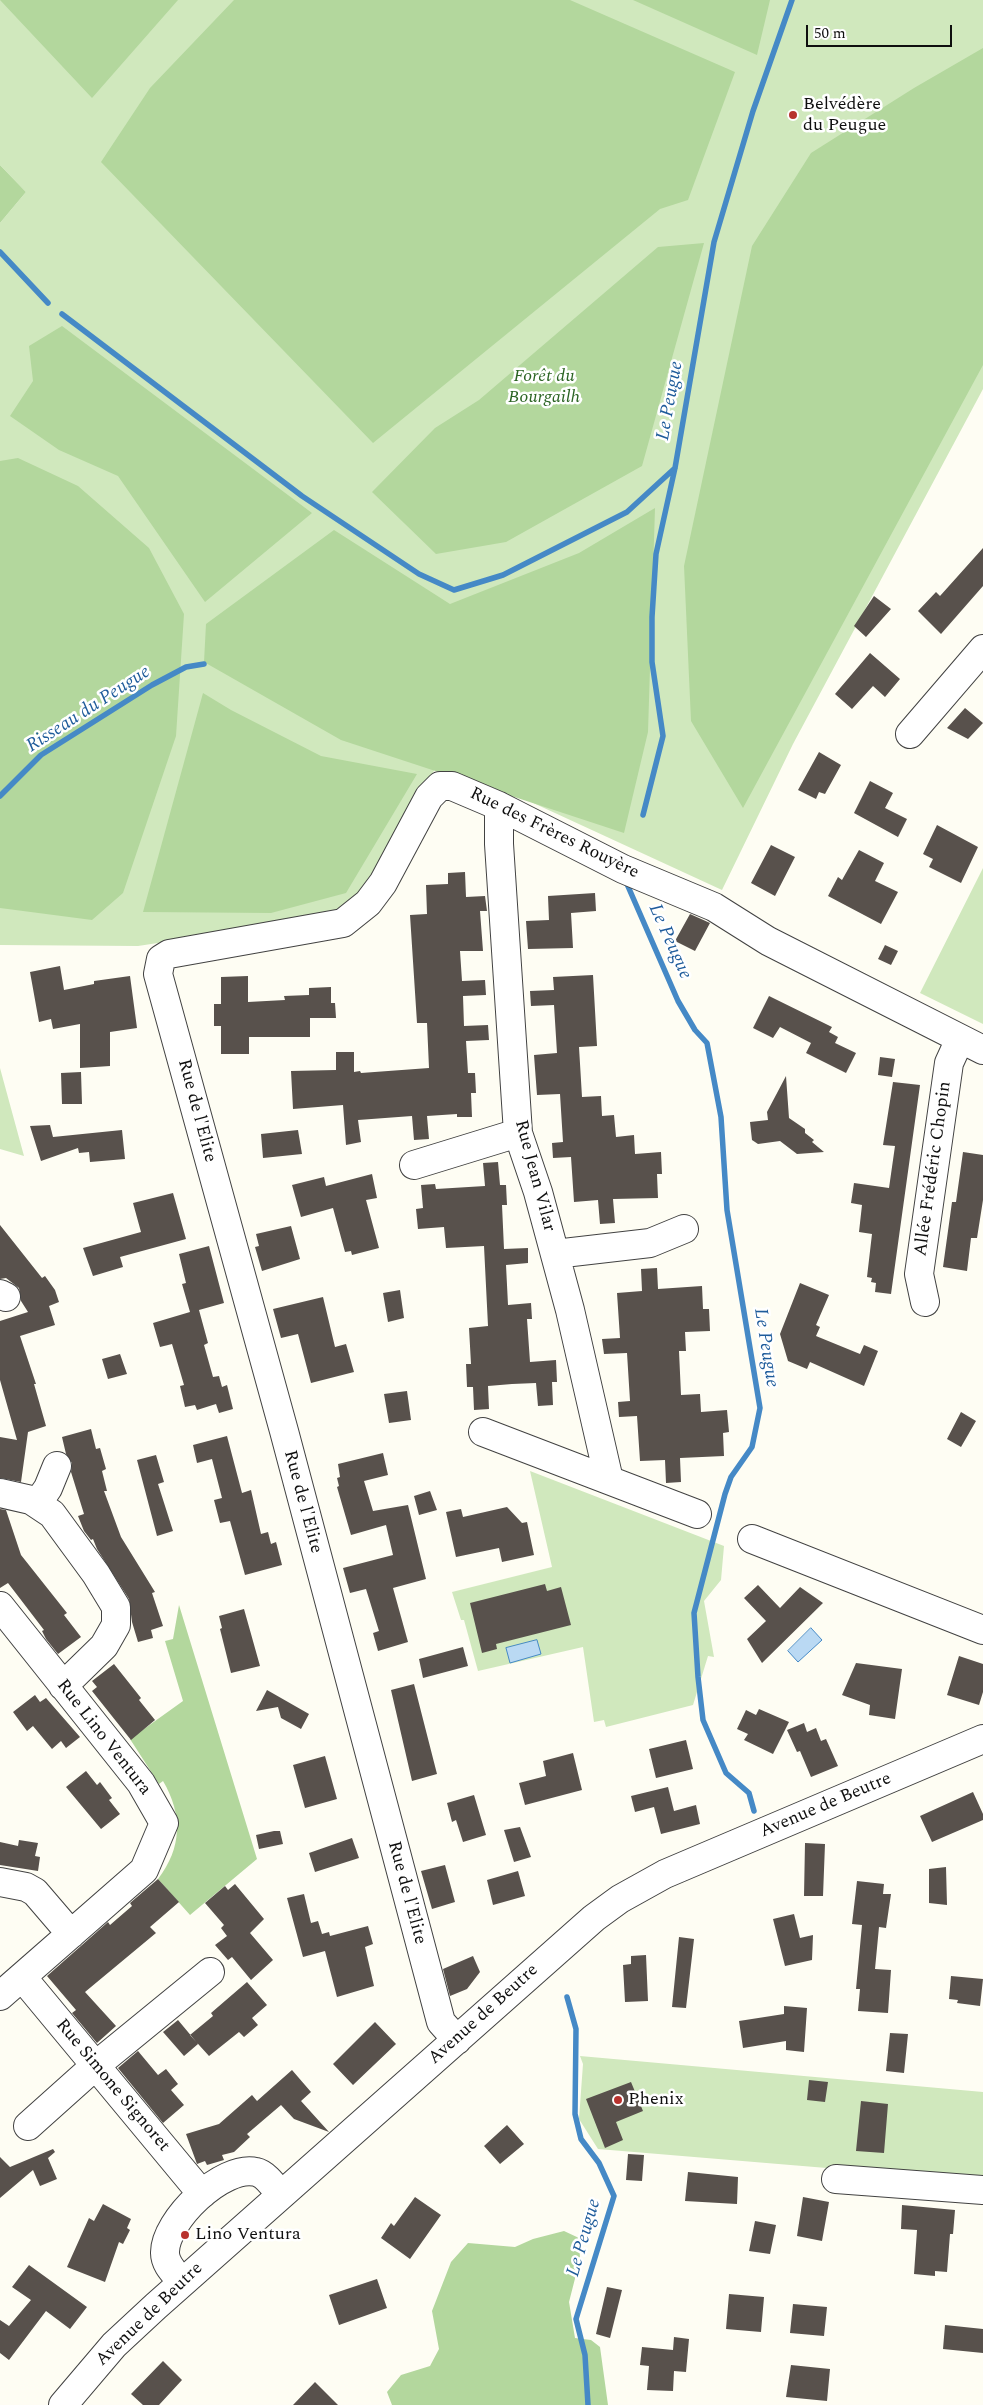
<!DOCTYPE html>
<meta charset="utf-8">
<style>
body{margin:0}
#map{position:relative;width:983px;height:2405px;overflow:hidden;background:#fefdf3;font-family:Spectral,serif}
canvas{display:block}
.scale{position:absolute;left:806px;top:25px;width:146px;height:22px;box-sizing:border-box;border:2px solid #0f0f0f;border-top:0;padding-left:6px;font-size:15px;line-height:18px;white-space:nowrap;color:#0f0f0f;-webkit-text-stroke:4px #fff;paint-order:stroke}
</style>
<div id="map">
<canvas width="983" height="2405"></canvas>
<div class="scale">50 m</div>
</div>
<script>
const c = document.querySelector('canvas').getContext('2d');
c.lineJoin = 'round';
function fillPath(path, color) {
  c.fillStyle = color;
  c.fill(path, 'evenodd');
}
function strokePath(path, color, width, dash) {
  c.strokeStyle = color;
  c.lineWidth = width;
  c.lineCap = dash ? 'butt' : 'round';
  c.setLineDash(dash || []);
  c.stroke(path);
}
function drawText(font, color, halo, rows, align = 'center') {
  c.font = font + ' Spectral,serif';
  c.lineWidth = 5;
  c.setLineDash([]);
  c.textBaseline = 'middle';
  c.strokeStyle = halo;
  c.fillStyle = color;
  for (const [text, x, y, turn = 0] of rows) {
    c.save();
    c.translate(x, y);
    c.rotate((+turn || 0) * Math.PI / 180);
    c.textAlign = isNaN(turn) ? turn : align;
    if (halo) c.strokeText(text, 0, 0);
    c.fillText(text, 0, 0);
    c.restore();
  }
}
fillPath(new Path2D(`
 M0 0H983V389L793 744 722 890 440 760 370 884 336 916 138 946 0 945V223L26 192 0 165Z
 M983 868V1024L920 993Z
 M0 1068 24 1156 0 1149Z
 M530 1471 724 1546 721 1580 704 1601 714 1657 708 1656 693 1705 606 1727 604 1720 594 1722 583 1647 478 1671 464 1620H461L452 1592 552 1567Z
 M580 2056 983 2092V2181L598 2149 579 2119 583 2064Z`), '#d0e8bd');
fillPath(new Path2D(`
 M0 0H178L92 98Z
 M234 0H570L735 72 688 200 660 209 373 443 101 162 150 88Z
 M633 0H770L757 55Z
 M983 48V365L743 808 691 721 684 566 752 246 811 153 914 88Z
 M0 165 26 192 0 223Z
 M704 243 642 466 506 542 436 554 372 492 435 428 479 400 658 247Z
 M62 326 312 513 205 602 118 476 59 450 10 416 33 381 29 346Z
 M18 458 78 486 149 548 184 614 176 736 123 893 92 920 0 908V461Z
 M655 508 648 732 624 833 341 740 204 662 206 624 334 530 450 604 579 553Z
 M203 693 231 710 321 756 417 774 346 893 271 913 143 912Z
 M179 1605 257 1859 190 1915 158 1879C182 1848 183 1815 163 1781L159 1784 130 1739 183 1701 165 1641 173 1639Z
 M564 2231 579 2238 580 2259 569 2302 575 2338 591 2340 600 2347 608 2405H392L387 2392 401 2375 430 2366 439 2349 432 2311 451 2262 468 2243 515 2247 533 2239Z`), '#b3d79d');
const water = new Path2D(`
 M811 1628 822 1640 798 1662 788 1651Z
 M537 1640 541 1654 510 1663 506 1648Z`);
fillPath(water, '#bad9f3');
strokePath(water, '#4589c6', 1);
strokePath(new Path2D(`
 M0 252 48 303
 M62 314 302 496 419 574 454 590 503 575 627 512 675 468
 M0 796 41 755 152 685 186 667 204 664
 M643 815 663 736 652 662V617L656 554 675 468 714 242 753 111 792 0
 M627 884 678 1001 695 1030 707 1043 721 1117 727 1210 760 1408 752 1447 731 1477 725 1494 694 1613 698 1677 703 1720 726 1773 749 1793 754 1811
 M567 1997 576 2029 575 2114 581 2139 599 2163 614 2196 576 2319 585 2355 588 2405`), '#4589c6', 5.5);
fillPath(new Path2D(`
 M983 548V586L941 634 918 611 936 592 940 596Z
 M874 596 891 609 866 637 854 626Z
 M870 653 900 679 885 697 873 686 852 709 835 694Z
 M965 708 983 723 968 739 947 728Z
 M819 752 841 765 825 794 819 792 816 799 798 790Z
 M870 781 893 793 885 808 907 819 898 837 854 813Z
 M937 825 978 847 961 883 929 867 933 859 923 854Z
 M771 845 795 857 775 896 751 883Z
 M859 850 884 863 875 881 898 892 881 924 828 896 838 877 842 880Z
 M465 872 466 897 485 896 487 911H480L483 951H460L462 981 485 980 486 995 463 996 464 1026 488 1025 489 1040 466 1041 468 1073H475L476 1093H471L472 1117H457V1114L427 1116 429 1139 414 1140 412 1116 358 1120 361 1142 346 1145 343 1105 293 1109 291 1071 336 1070V1052H354V1072L360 1071 361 1073 429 1068 427 1023H417L410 915 427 914 426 885 448 884V873Z
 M595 893 596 911 571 913 573 948 528 949 526 921 549 920 548 896Z
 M690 914 710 923 695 951 675 941Z
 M885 945 898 951 891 965 878 959Z
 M60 966 64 990 94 984V981L130 976 137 1028 110 1032V1066L80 1068V1024L53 1029 51 1019 39 1022 30 972Z
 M593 975 597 1046 579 1047 582 1097 601 1096 602 1116 614 1115 616 1137 634 1135 635 1154 661 1152 662 1174H657L658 1198 613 1199 615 1223 600 1224 598 1200 574 1202 571 1157 553 1158 552 1143 563 1142 560 1094 537 1095 534 1055 557 1053 554 1005 531 1006 530 991 554 990 553 977Z
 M248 976V1002L285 1000 284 996 309 995V988L331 987V1003H335L336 1018H310V1037H249V1054H221V1026H214V1004H221V977Z
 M769 996 832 1027 829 1032 838 1037 835 1043 856 1053 846 1073 806 1053 811 1043 780 1027 773 1038 753 1028Z
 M880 1057 895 1059 892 1077 878 1075Z
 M81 1072 82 1104H62L61 1073Z
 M786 1076 789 1118 805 1129V1133L814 1140 812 1142 824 1152 797 1154 780 1141 758 1144 752 1140 750 1122 768 1120 767 1112Z
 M893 1082 920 1085 891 1294 875 1292 876 1283 871 1282 872 1278 867 1277 872 1234 859 1232 862 1205 851 1203 854 1183 889 1188 895 1146 883 1145Z
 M50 1125 53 1137 122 1130 125 1159 90 1162 89 1152 79 1153 78 1148 41 1161 30 1126Z
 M298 1130 302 1154 263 1158 261 1134Z
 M963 1152 983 1155V1200L977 1238H971L967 1271 943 1267 952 1202H956Z
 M498 1162 500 1185H506L507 1205H502L504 1249 528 1248V1263L506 1265 508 1305 531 1303 532 1319H527L530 1362 556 1360 557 1382H552L553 1405 538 1406 536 1383 512 1384 488 1386 489 1409 474 1410 473 1387H467L466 1364H471L469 1328 488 1326 484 1246 446 1248 444 1227 418 1229 416 1209 423 1208 421 1185 435 1184 436 1189 485 1186 483 1163Z
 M372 1174 377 1198 366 1200 379 1248 352 1255 351 1251 345 1252 333 1208 301 1217 292 1185 324 1177 326 1186Z
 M173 1193 186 1239 120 1257 123 1267 93 1276 83 1248 141 1232 133 1203Z
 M0 1225 42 1278 45 1276 55 1290 59 1302 49 1306 55 1325 20 1336 36 1384H34L46 1426 28 1432 21 1482 0 1478V1437L17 1440 0 1380V1321L28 1312 21 1301 19 1288 6 1278 0 1279Z
 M291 1226 300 1259 262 1271 255 1247 259 1246 256 1234Z
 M209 1246 224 1303 199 1310 208 1343 204 1345 213 1377 219 1376 222 1387 227 1385 233 1409 219 1413 216 1404 197 1410 195 1405 185 1407 180 1386 184 1385 172 1344 160 1347 153 1323 190 1312 182 1284 186 1283 179 1254Z
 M657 1268 658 1289 702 1286 703 1309H709L710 1331 685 1332 686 1351H679L681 1395 700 1394 701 1412 727 1410 729 1432 723 1433 724 1456 680 1458 681 1482 666 1483 665 1460 640 1461 637 1416 619 1417 618 1402 630 1401 627 1353 604 1354 602 1339 620 1338 617 1293 642 1291 641 1269Z
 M800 1283 829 1295 816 1325 820 1327 816 1336 860 1354 864 1345 878 1351 864 1386 810 1362 807 1369 788 1361 780 1334Z
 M400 1290 404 1318 388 1322 383 1293Z
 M323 1297 335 1347 346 1344 354 1372 311 1383 298 1334 281 1338 273 1309Z
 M120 1354 127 1374 108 1379 102 1359Z
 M407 1391 411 1420 389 1423 384 1394Z
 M961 1412 976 1421 961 1447 947 1439Z
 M91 1429 96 1449 100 1448 106 1469 102 1471 107 1491H104L121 1537 155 1592 152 1593 163 1626 151 1630 153 1638 138 1642 132 1622 129 1599 97 1549 93 1539 91 1540 84 1531 78 1516 84 1514 71 1472 72 1463 66 1454 62 1437Z
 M227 1436 242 1493 251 1490 261 1534 268 1532 271 1544 276 1542 282 1565 245 1575 230 1521 220 1523 214 1500 222 1498 212 1459 197 1463 193 1445Z
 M383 1453 388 1475 364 1481 373 1511 408 1505 426 1579 393 1588 408 1642 378 1651 373 1633 379 1631 366 1589 350 1593 343 1568 393 1555 386 1525 351 1535 337 1487 339 1486 337 1478 340 1477 338 1464Z
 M156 1455 164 1482 158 1484 173 1531 157 1536 137 1460Z
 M430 1491 437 1510 419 1515 414 1496Z
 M507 1507 522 1523 527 1522 534 1555 502 1562 499 1548 456 1557 446 1512 461 1509 463 1517Z
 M0 1509 6 1510 21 1555 67 1613 64 1615 81 1637 58 1654 46 1639 42 1631 44 1630 8 1583 0 1588Z
 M545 1584 547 1591 561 1587 571 1625 496 1644 497 1649 482 1653 470 1603Z
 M758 1585 780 1608 800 1587 823 1603 762 1663 747 1639 766 1621 744 1598Z
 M244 1609 260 1666 231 1673 220 1629 222 1628 219 1616Z
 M463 1647 468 1666 423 1678 419 1659Z
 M959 1656 983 1664V1692L979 1705 947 1695Z
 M856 1663 902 1669 895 1719 869 1715 870 1705 842 1695Z
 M114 1664 141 1698 139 1700 155 1720 131 1740 92 1691 97 1687 92 1681Z
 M414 1684 437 1774 412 1781 391 1690Z
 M267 1690 309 1714 301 1729 281 1718 278 1707 256 1711Z
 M35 1695 40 1702 46 1698 80 1737 66 1748 61 1741 52 1749 33 1726 27 1731 13 1712Z
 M759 1709 789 1722 773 1754 744 1740 748 1734 737 1729 746 1710 756 1715Z
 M804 1723 807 1732 816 1728 821 1741 826 1739 838 1766 811 1777 800 1751 797 1752 787 1730Z
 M686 1740 693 1769 656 1778 649 1749Z
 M573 1753 582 1790 525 1805 519 1783 546 1776 543 1761Z
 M325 1756 337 1799 305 1808 293 1765Z
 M86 1771 97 1785 100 1782 112 1798 109 1800 120 1814 101 1829 66 1787Z
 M668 1787 674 1811 696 1805 700 1824 661 1834 654 1807 635 1812 631 1796Z
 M973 1792 983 1814V1820L932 1842 920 1816Z
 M474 1795 486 1835 463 1842 456 1820 452 1822 447 1803Z
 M520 1827 531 1857 514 1862 504 1830Z
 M274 1831H280L283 1844 259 1849 256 1835Z
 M352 1838 359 1858 315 1872 309 1853Z
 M19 1840 38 1843 35 1856 40 1857 38 1871 0 1865V1842L18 1846Z
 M805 1843 825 1844 823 1896H804Z
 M445 1865 455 1902 432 1909 421 1871Z
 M946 1867 947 1905 929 1903V1869Z
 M518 1871 525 1896 493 1905 487 1880Z
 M158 1879 179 1902 150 1927 156 1933 85 1992 116 2026 97 2043 72 2013 76 2010 47 1976 108 1922 110 1925 132 1906 130 1903Z
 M857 1881 884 1884 883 1894H891L886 1928 879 1927 875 1969 891 1970 888 2013 858 2011 860 1989H856L862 1925 852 1924Z
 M235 1884 264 1919 250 1933 273 1960 251 1980 232 1957 228 1960 215 1945 227 1936 221 1928 224 1925 205 1903 225 1886 228 1890Z
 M304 1894 311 1923 318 1921 322 1934 329 1932 330 1936 368 1926 373 1944 365 1947 374 1986 337 1997 325 1951 303 1957 287 1898Z
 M794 1914 800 1938 813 1935 812 1960 785 1966 773 1919Z
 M679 1937 694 1939 686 2008 672 2007Z
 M646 1955 648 2001 625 2002 623 1965 631 1964V1956Z
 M473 1956 480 1972 467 1989 450 1996 443 1969Z
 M951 1976 983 1979 980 2006 957 2003 958 2000 949 1999Z
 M247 1982 267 2005 252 2018 258 2025 244 2037 239 2032 209 2056 190 2035 213 2016 211 2013Z
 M784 2006 807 2008 804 2052 786 2050V2041L743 2048 739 2021 784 2014Z
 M178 2020 198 2044 184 2056 163 2032Z
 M375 2022 396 2044 353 2085 333 2064Z
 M890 2033 908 2034 904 2073 886 2071Z
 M138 2051 158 2075 166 2069 178 2084 171 2090 184 2105 163 2123 118 2068Z
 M292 2070 311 2092 301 2101 329 2132 294 2119 281 2105 247 2134 250 2137 234 2152 222 2155 224 2160 207 2165 205 2161 197 2164 186 2134 219 2124 252 2095 257 2101Z
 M809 2080 828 2082 825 2102 807 2100Z
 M631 2082 643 2111 616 2122 623 2140 605 2148 586 2099Z
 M861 2101 888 2104 884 2153 856 2151Z
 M507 2125 524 2144 500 2164 484 2146Z
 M53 2149 55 2152 48 2158 57 2179 40 2186 33 2170 0 2198V2157L10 2167Z
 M628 2154 644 2155 642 2181 626 2180Z
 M688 2172 738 2177 737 2204 685 2201Z
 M415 2197 441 2215 410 2259 381 2238 391 2223 394 2226Z
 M803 2197 829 2202 822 2241 797 2236Z
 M103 2204 131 2219 127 2228 130 2230 123 2244 119 2242 105 2282 67 2267 89 2218 94 2221Z
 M902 2205 955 2210 953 2234H950L947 2272 935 2271V2276L914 2274 917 2230 901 2229Z
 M755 2221 776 2225 770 2254 749 2251Z
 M29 2265 87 2307 70 2329 46 2311 9 2360 0 2353V2320L9 2326 31 2300 12 2287Z
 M377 2279 387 2308 339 2325 329 2295Z
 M607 2287 622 2290 610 2338 596 2334Z
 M729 2294 764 2297 761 2332 726 2329Z
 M793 2304 827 2307 824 2336 790 2333Z
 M945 2325 983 2329V2353L943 2349Z
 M674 2337 689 2339 686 2372 674 2371 673 2391 647 2390 649 2366 640 2365 642 2347 673 2350Z
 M163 2361 182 2380 159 2405H143L131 2394Z
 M791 2365 830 2369 827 2401 786 2397Z
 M315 2382 338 2405H293Z`), '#58514c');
const minor = new Path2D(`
 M910 734 983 649
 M499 806V844L518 1133 538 1192 570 1310 609 1480
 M414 1165 518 1133
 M555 1254 650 1243 684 1229
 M0 1294 6 1297
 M925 1302 919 1274 949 1063 960 1039
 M483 1432 697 1514
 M0 1493 31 1500 52 1514 96 1574 116 1607V1625L104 1646 63 1686
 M37 1504 48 1488 57 1466
 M752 1539 983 1630
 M0 1606 141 1783 164 1823 144 1870 0 1996
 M0 1882 26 1887 35 1892 71 1934
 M22 1977 202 2194
 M457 2040 441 2022 284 1431 158 974 161 959 169 954 343 923 368 903 383 883 429 797 440 786H452L499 806 623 869 714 907 768 941 983 1050
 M28 2126 95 2066 210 1972
 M836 2179 983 2190
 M182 2282C175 2273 165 2265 165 2253 164 2221 223 2164 256 2172 266 2174 275 2188 281 2195
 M63 2405 114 2345 156 2306 594 1918 620 1899 665 1874 983 1739`);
strokePath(minor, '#424242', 30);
strokePath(minor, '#fff', 28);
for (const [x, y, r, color] of [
 [793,115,5,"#b8322e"],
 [618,2100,5,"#b8322e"],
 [185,2235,5,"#b8322e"]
]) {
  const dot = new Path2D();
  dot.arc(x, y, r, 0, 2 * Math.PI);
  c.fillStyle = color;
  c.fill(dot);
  strokePath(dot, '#fff', 2);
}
drawText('18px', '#0f0f0f', '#fff', [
 ["Belvédère",803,105],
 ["du Peugue",803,126],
 ["Phenix",628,2100],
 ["Lino Ventura",195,2235]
], 'left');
drawText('italic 18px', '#2b6423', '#fff', [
 ["Forêt du",544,377],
 ["Bourgailh",544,398]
]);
drawText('18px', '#0f0f0f', '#fff', [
 ["Rue des Frères Rouyère",554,834,26],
 ["Rue de l'Elite",196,1111,75],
 ["Allée Frédéric Chopin",934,1169,-82],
 ["Rue Jean Vilar",534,1176,75],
 ["Rue de l'Elite",302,1502,75],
 ["Rue Lino Ventura",103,1738,52],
 ["Avenue de Beutre",826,1806,-23],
 ["Rue de l'Elite",406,1893,75],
 ["Avenue de Beutre",484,2015,-42],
 ["Rue Simone Signoret",112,2086,50],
 ["Avenue de Beutre",150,2315,-44]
]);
drawText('italic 19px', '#1f5c9b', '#fff', [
 ["Le Peugue",671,401,-80],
 ["Risseau du Peugue",89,710,-33],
 ["Le Peugue",669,942,66],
 ["Le Peugue",765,1348,81],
 ["Le Peugue",585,2238,-74]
]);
</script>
